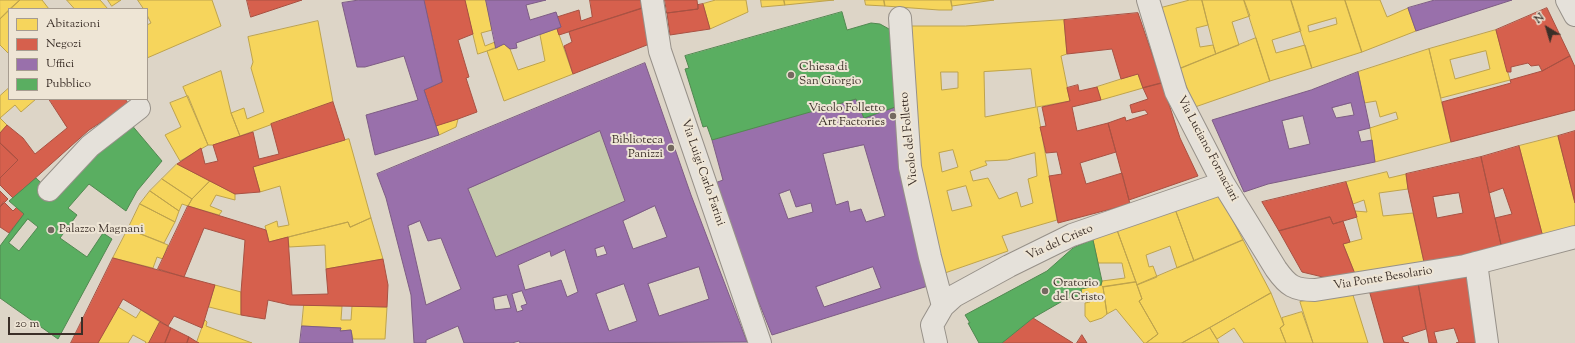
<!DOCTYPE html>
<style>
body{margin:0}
#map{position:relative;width:1575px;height:343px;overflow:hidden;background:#ddd5c7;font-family:"Sorts Mill Goudy",serif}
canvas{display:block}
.legend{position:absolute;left:8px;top:8px;width:140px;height:92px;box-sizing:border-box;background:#eee5d5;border:1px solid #a69c90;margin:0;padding:5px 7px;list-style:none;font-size:12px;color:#3b2f28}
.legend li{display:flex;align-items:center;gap:8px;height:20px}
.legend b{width:20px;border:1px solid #a69c90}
.north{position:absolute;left:1527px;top:8px;width:40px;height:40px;-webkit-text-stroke:3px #eee5d5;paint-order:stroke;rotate:322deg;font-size:11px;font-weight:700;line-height:16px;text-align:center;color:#3b2f28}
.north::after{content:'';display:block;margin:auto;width:14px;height:18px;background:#3b2f28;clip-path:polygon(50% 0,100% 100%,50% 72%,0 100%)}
.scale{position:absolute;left:8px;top:317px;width:75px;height:18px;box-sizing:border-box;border:2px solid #3b2f28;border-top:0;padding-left:5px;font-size:12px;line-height:14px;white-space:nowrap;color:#3b2f28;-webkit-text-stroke:3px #eee5d5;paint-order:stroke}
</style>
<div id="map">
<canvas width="1575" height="343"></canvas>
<ul class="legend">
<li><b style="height:11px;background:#f6d55c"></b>Abitazioni</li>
<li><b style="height:11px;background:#d6604d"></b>Negozi</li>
<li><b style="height:11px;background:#9970ab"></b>Uffici</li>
<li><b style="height:11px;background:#5aae61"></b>Pubblico</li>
</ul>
<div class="north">N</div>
<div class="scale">20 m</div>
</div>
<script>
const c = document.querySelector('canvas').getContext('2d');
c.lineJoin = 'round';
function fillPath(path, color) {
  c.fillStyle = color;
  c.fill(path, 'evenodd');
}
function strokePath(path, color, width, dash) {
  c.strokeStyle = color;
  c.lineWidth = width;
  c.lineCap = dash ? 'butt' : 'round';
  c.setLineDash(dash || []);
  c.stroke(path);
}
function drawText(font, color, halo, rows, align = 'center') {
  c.font = font + ' "Sorts Mill Goudy",serif';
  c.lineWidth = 4;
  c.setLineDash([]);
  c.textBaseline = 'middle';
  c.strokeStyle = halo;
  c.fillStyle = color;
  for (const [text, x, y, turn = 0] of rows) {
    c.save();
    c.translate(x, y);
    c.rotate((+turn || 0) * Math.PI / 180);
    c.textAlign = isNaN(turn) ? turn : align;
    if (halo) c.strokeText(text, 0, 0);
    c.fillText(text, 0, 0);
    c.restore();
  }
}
fillPath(new Path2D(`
 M600 131 625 201 496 257 468 189Z`), '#c5c9ac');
const homes = new Path2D(`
 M0 0H20L0 19Z
 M20 0H42L49 9H10Z
 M67 0H100L108 9H75Z
 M108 0H121L112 6Z
 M138 0H212L221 26 147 58V25L151 23 147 15V9H144Z
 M465 0H486L492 30 481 33 485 46 495 42 496 48 478 54Z
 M716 0H746L748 12 710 29 703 4Z
 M761 0H784L785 5 762 7Z
 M784 0H834L785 5Z
 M865 0H884L885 6 866 5Z
 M884 0H951L952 6V10H939L885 6Z
 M951 0H994L952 6Z
 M1190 0H1202L1208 25 1196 28 1200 47 1213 45 1216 54 1179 69 1161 8Z
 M1202 0H1244L1250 16 1232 22 1239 45 1216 54Z
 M1244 0H1291L1301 31 1272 40 1276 53 1305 45 1312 68 1270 81Z
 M1291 0H1345L1362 52 1312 68ZM1336 18 1337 24 1309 32 1308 26Z
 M1345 0H1380L1387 17 1408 8 1416 31 1362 52Z
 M9 10V54L0 45V19Z
 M1064 20 1067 54 1061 56 1070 101 1037 107 1057 220 1002 236 1008 251 942 274 914 151 908 26H965ZM1031 69 1036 107 985 117 984 72ZM941 72H958V88L942 90ZM953 150 958 167 942 172 939 153ZM1035 153 1037 176 1028 179 1033 203 1021 207 1017 192 999 199 988 178 973 181 970 171 987 165 985 161 1007 160ZM966 186 972 206 952 211 947 191Z
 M318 21 333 102 240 136 231 113 244 108 247 119 264 112 251 68 253 62 248 37Z
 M557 29 573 74 504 101 487 51 504 44 510 49 518 70 545 61 540 35Z
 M1496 30 1510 80 1441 98 1429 49ZM1486 51 1490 69 1455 79 1450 60Z
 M1256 38 1270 81 1195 107 1179 69Z
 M1429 49 1451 142 1375 162 1370 128 1398 119 1396 112 1380 117 1376 101 1364 103 1358 72Z
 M221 71 231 113 240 136 213 145H208L183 87Z
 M1138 74 1143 88 1101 100 1097 87Z
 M9 88V99H36L21 112 15 105 0 118V96Z
 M188 96 208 145 180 161 165 135 181 127 170 103Z
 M0 118 7 125 0 133Z
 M458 119 456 127 439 135 436 126Z
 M1558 136 1575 203V233L1544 241 1519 146Z
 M349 139 371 218 350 227 348 222 269 242 265 226 277 221 278 227 289 225 280 186 260 192 253 167Z
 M177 164 210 181 192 199 162 179Z
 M1387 172 1389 178 1406 174 1408 189 1379 193 1383 216 1413 213 1424 262 1355 274 1343 244 1362 239 1355 211 1367 212 1364 200 1353 204 1346 182Z
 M162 179 192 199 188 206 182 204 179 211 150 191Z
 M210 181 235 194V200L216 195 210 206 222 211 219 215 188 206 192 199Z
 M150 191 179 211 175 222 140 204Z
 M1219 194 1243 240 1194 261 1175 209Z
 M140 204 175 222 164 243 128 229Z
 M1175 209 1194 261 1177 268 1170 246 1146 255 1149 267 1153 266 1157 277 1137 285 1117 230Z
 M371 218 383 259 326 269 325 245 289 247 288 237 348 222 350 227Z
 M128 229 168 245 163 259 157 257 153 268 113 258Z
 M1117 230 1136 282 1103 287 1101 285 1102 281 1125 278 1122 263H1098L1093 240Z
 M1243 240 1271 293 1182 343H1146L1158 334 1139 301 1142 299 1137 285Z
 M1136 282 1142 299 1139 301 1158 334 1146 343H1144L1116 309 1107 314 1103 287Z
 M215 285 241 292V315L209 307Z
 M1101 285 1103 287 1107 314 1102 318 1090 322 1085 316V303L1090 302 1088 293 1082 295 1081 289Z
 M1352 292 1368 343H1313L1300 302Z
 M1271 293 1284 325 1280 328 1286 343H1244L1234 328 1217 339 1210 328Z
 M304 305 342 306 341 320H351L352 306 387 307 385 339H353L351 330 340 331 341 328 302 326Z
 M118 307 136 318 141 310 160 322 149 343H145L146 342 133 335 128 343H98Z
 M1302 312 1313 343H1286L1280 328 1284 325 1282 318Z
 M205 320 207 322 206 326 252 343H199L197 342Z
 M1210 328 1219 343H1182Z`);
fillPath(homes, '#f6d55c');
strokePath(homes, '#bea34c', 1);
const shops = new Path2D(`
 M247 0H302L251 17Z
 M424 0H465L473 34 458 40 469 77 466 78 477 112 458 119 436 126 424 90 442 82Z
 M590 0H642L643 8 559 35 557 29 561 27 557 17 579 10 581 21 592 17Z
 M665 0H697L698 9 667 13Z
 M703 4 710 29 670 35 667 13 698 9V5Z
 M643 8 652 43 573 74 564 46 572 42 569 32Z
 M1547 8 1570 56 1542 71 1539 65 1531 66 1528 63 1511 67V72H1507L1496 30Z
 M1138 13 1162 83 1143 88 1138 74 1121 79 1112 49 1067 54 1064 20Z
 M1570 56 1575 67V110L1451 142 1442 102 1511 83 1510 80 1542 71Z
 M1162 83 1180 138 1198 176 1129 200 1108 123 1125 117 1126 121 1148 114 1145 110 1132 113 1130 105 1148 99 1143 88Z
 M1078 85 1079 91 1097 87 1101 100 1072 107 1077 131 1108 123 1116 152 1080 163 1086 184 1122 173 1130 204 1058 223 1049 176 1062 174 1057 152 1046 153 1040 127 1046 126 1042 107 1070 101 1067 88Z
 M49 99H125L129 104 89 130 13 198 0 185V178L18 160 0 143V133L7 125 23 138 35 154 67 128Z
 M333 102 345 140 253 167 260 192 235 194 177 164 201 148 205 164 218 161 213 145 253 132 259 159 279 154 271 124Z
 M1575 131V203L1558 136Z
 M0 143 18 160 0 178Z
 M1519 146 1544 241 1502 249 1495 218 1512 214 1503 188 1489 193 1481 157Z
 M1481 157 1502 249 1424 262 1408 189 1406 174ZM1459 193 1463 213 1437 218 1433 197Z
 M1346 182 1357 217 1333 224 1330 217 1279 231 1262 202Z
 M0 191 8 199 0 207Z
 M4 202 13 211 17 207 24 214 9 233 0 227V207Z
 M188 206 266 230 269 242 288 237 292 295 328 294 326 269 383 259 388 285 387 307 290 305 268 300 265 319 241 315V292L245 240 204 228 184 277 158 269Z
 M1330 217 1333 224 1343 221 1350 242 1343 244 1355 274 1327 278 1302 272 1279 231Z
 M113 258 215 285 202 328 174 316 168 326 123 299 98 343H71Z
 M1472 275 1481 343H1456L1459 342 1454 328 1434 332 1437 343H1429L1418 283Z
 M1418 283 1426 329 1402 337 1404 342 1409 343H1384L1369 290Z
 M1033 318 1073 343H1002Z
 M160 322 171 328 165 343H149Z
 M171 328 189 337 187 343H165Z
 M1082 335 1087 343H1077Z
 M189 337 197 342 199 343H187Z`);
fillPath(shops, '#d6604d');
strokePath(shops, '#a85142', 1);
const offices = new Path2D(`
 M359 0H424L442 82 424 90 439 135 375 155 366 115 418 100 404 56 365 67H357L342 3Z
 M486 0H546L526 5 530 20 556 12 561 27 516 43 517 48 510 49 504 44 496 48Z
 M1435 0H1512L1416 31 1408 8Z
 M645 63 691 195 747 342 520 343 519 341 512 343H464L458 326 426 340V343H414L411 295 386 198 377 174ZM600 131 625 201 496 257 468 189ZM655 206 667 237 633 249 623 221ZM420 221 428 241 441 238 461 289 426 305 408 226ZM604 246 607 254 597 257 595 249ZM565 250 578 292 567 297 561 280 525 290 518 265 550 251 551 256ZM699 267 709 299 659 316 648 284ZM624 284 637 321 609 331 596 294ZM522 291 527 304 521 306 523 310 517 312 512 294ZM507 295 511 308 495 310 493 298Z
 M1358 72 1370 128 1358 131 1361 142 1372 140 1375 162 1268 184 1244 192 1212 120 1311 90ZM1351 103 1354 115 1336 118 1332 108ZM1303 116 1310 144 1289 149 1282 121Z
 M856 99 864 118 898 106 931 285 772 335 737 248 715 183 723 180 712 140ZM864 145 885 216 866 222 861 209 850 212 848 201 836 205 823 154ZM790 190 796 207 811 203 813 212 788 219 779 194ZM873 267 881 288 824 307 816 287Z
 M302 326 341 328 340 331 351 330 353 343H300Z`);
fillPath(offices, '#9970ab');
strokePath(offices, '#7d5c84', 1);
const public = new Path2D(`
 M842 12 847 30 871 23 880 24 889 29 895 36 898 106 864 118 856 99 712 140 707 126 703 127 685 69 689 68 685 56Z
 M130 123 162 161 137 191 126 211 89 184 68 208 77 215 60 238 87 257 103 233 112 239 58 339 0 298V246L24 214 9 201 36 178 54 195ZM28 219 38 227 19 251 9 243Z
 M1093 240 1102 281 1101 285 1081 289 1082 295 1066 299 1033 318 1002 343H979L968 323H970L965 315 1047 271 1073 248Z`);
fillPath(public, '#5aae61');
strokePath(public, '#518850', 1);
const street = new Path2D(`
 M652 0 660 51 760 343
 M1148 0 1176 92 1223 183 1276 269C1288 286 1294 290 1315 290L1465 266 1575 237
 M1567 0 1575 15
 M900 18 910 167 930 257 943 306
 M49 190 90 146 139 108
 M1476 263 1487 343
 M936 343 932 325 943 306 954 296 1009 266 1072 235 1223 183`);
strokePath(street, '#979189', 24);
strokePath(street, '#e5e1da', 22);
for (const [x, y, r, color] of [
 [791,75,4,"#746960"],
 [893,116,4,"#746960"],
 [671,148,4,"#746960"],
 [51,230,4,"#746960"],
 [1045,291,4,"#746960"]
]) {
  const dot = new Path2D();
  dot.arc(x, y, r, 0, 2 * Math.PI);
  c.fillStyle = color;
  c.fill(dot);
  strokePath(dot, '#eee5d5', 1.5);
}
drawText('12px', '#3b2f28', '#eee5d5', [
 ["Chiesa di",799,68],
 ["San Giorgio",799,82],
 ["Vicolo Folletto",885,109,"right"],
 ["Art Factories",885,123,"right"],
 ["Biblioteca",663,141,"right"],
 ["Panizzi",663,155,"right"],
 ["Palazzo Magnani",59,230],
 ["Oratorio",1053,284],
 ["del Cristo",1053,298]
], 'left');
drawText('12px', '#3b2f28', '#eee5d5', [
 ["Vicolo del Folletto",910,139,-96],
 ["Via Luciano Fornaciari",1207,149,62],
 ["Via Luigi Carlo Farini",702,173,71],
 ["Via del Cristo",1060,243,-24],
 ["Via Ponte Besolario",1383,279,-9]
]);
</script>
